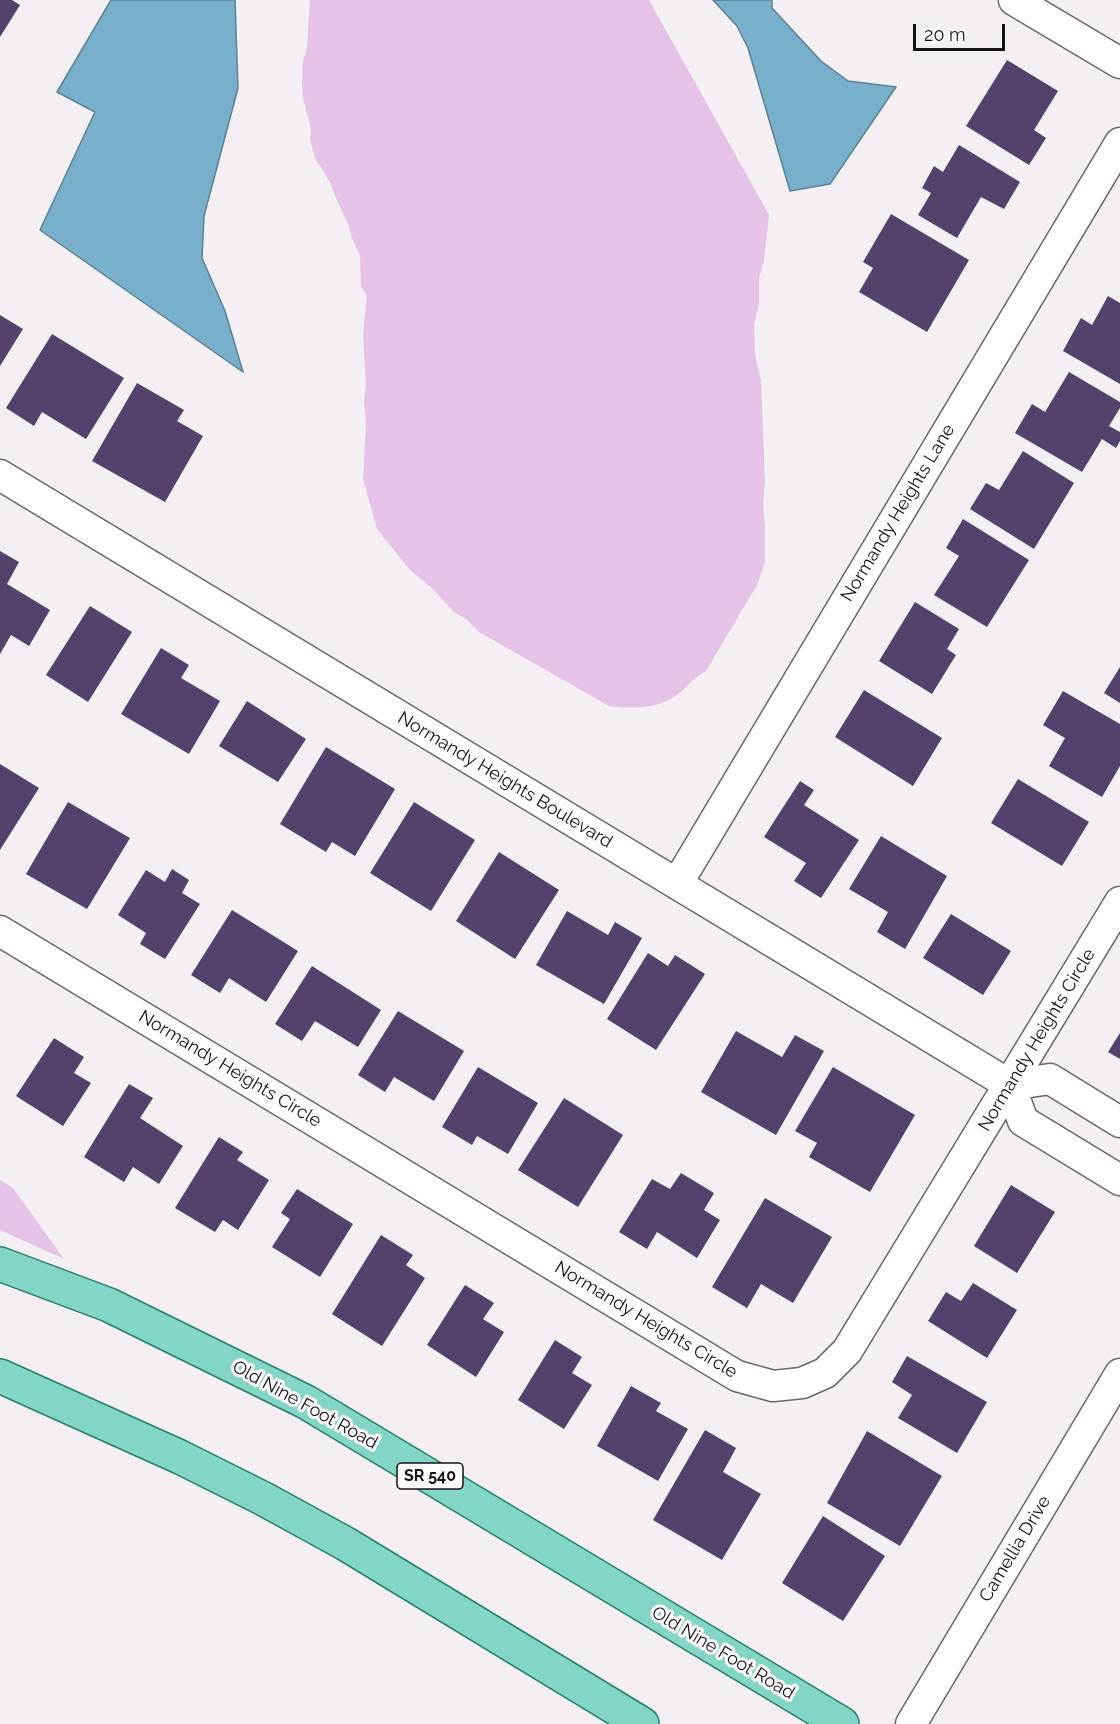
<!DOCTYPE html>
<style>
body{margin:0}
#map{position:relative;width:1120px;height:1724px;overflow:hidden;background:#f3eff3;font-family:Raleway,sans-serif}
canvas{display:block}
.scale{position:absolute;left:913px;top:24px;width:92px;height:27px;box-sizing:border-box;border:3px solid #141214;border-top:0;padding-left:8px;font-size:18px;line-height:21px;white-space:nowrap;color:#141214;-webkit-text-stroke:4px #fffdff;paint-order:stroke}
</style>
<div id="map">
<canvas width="1120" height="1724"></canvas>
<div class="scale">20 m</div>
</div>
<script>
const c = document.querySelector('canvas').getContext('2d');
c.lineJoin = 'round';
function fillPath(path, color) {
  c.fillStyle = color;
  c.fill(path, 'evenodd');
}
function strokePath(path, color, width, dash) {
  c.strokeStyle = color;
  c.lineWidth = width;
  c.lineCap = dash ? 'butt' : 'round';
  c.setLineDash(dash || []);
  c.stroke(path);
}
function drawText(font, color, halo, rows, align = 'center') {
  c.font = font + ' Raleway,sans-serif';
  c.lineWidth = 6;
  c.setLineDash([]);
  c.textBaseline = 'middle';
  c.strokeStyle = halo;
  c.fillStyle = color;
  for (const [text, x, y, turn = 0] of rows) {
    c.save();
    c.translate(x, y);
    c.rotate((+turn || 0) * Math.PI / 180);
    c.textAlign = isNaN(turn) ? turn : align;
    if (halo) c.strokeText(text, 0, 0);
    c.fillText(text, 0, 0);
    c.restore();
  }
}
fillPath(new Path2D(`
 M310 0H649L769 215 764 260 759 278V304L754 323 755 355 761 380 765 483 763 503 765 526V563L757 585 706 671C694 677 687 687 677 695 658 709 631 709 609 706L479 632 466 619 454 612 432 588 410 570 377 529 363 479 366 422 364 402 366 385 363 335 367 295 361 286 360 256 352 238 349 226 335 196 331 184 315 158 310 139 311 129 303 98 302 82 303 61 307 47Z
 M0 1180 13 1188 64 1259 0 1230Z`), '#e4c3e6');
const water = new Path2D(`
 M111 0H235L238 88 204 216 202 258 225 311 243 372 40 230 95 112 57 92Z
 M713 0H772V8L821 61 848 81 896 87 830 184 790 191 748 48 737 26Z`);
fillPath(water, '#78b0cb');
strokePath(water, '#5a8194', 1.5);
fillPath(new Path2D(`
 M0 0H12L20 5 0 37Z
 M1007 60 1058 91 1034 130 1046 138 1029 165 966 126Z
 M959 145 1020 182 1004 209 981 197 957 238 918 215 931 193 922 188 934 166 943 172Z
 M891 214 969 260 927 332 859 292 873 268 863 262Z
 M1108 296 1120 303V384L1063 351 1081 318 1092 325Z
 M0 315 23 329 0 366Z
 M52 334 124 378 86 439 42 412 34 426 6 408Z
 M1069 372 1120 402V408L1109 426 1120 432V441L1116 448 1102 439 1082 472 1015 433 1032 404 1045 412Z
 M137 383 184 410 177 421 203 436 165 502 92 461Z
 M1023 451 1074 483 1034 549 970 509 986 483 999 490Z
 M963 519 1029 560 987 627 934 595 959 556 946 548Z
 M0 551 19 562 7 584 50 610 29 646 11 635 0 654Z
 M915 602 959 629 947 649 956 655 932 694 879 661Z
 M90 606 132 632 88 702 46 675Z
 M161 648 189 665 181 678 220 701 189 754 121 714Z
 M1120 667V703L1104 693Z
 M864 690 942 738 913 786 835 737Z
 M1063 691 1120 724V766L1102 797 1049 766 1065 738 1043 725Z
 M247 701 306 739 278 782 219 746Z
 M326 747 395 789 355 856 332 842 326 852 280 824Z
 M0 764 39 788 0 850Z
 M1018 779 1089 822 1062 866 991 823Z
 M800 781 814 790 804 805 859 840 821 898 794 881 806 863 764 837Z
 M68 802 130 838 87 909 26 874Z
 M414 802 475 840 431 911 370 873Z
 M881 836 947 876 905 949 877 932 888 912 849 889Z
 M499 852 559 890 515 959 456 921Z
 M172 869 189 880 182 893 200 904 165 959 140 944 146 933 118 915 146 870 165 882Z
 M232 910 298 951 266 1002 229 978 220 993 191 975Z
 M567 911 608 935 615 922 642 938 604 1004 536 965Z
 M951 914 1011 951 983 995 923 958Z
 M648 953 668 966 675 955 705 974 656 1050 607 1019Z
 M312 966 381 1010 358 1047 315 1021 302 1041 275 1024Z
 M398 1011 464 1051 434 1101 394 1077 385 1092 358 1075Z
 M736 1031 782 1057 795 1035 824 1051 776 1135 701 1092Z
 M1120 1033V1059L1108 1052Z
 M54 1038 84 1057 74 1073 91 1083 63 1126 16 1096Z
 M478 1067 538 1103 508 1154 477 1136 472 1145 442 1127Z
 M833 1067 915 1115 870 1192 809 1157 817 1143 795 1131Z
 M129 1084 153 1098 140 1118 183 1146 159 1184 133 1167 124 1182 84 1157Z
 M564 1098 623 1135 578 1207 518 1170Z
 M219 1137 243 1152 237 1160 269 1180 238 1230 223 1220 215 1232 175 1208Z
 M681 1173 714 1193 704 1210 720 1220 697 1258 657 1232 647 1249 619 1232 652 1179 670 1189Z
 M1011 1185 1055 1212 1017 1273 974 1246Z
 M297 1189 353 1224 320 1277 272 1247 290 1219 281 1213Z
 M765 1198 832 1237 793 1303 761 1284 747 1308 712 1287Z
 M381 1235 413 1255 406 1265 425 1278 382 1346 332 1314Z
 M973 1283 1017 1310 987 1358 928 1321 946 1292 961 1301Z
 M465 1285 494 1303 483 1319 504 1332 476 1377 427 1345Z
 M555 1340 582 1357 572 1373 592 1385 564 1429 518 1400Z
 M907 1356 987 1402 957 1453 898 1418 912 1395 892 1382Z
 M631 1386 661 1403 656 1411 688 1429 658 1481 597 1446Z
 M705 1430 736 1448 723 1472 761 1494 722 1560 653 1520Z
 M867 1431 942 1476 900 1546 827 1503Z
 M823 1516 885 1556 843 1621 782 1583Z`), '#53436c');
const street = new Path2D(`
 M1014 0 1120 63
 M0 475 1010 1085 1023 1121 1120 1180
 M677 884 1120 143
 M0 931 737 1376 773 1386 802 1383 825 1373 847 1351 1120 902
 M1010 1085 1050 1079 1120 1122
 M911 1724 1120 1374`);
const primary = new Path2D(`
 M0 1264 109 1305 306 1402 842 1724
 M0 1376 180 1457 264 1499 346 1544 642 1724`);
strokePath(street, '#6b676b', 33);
strokePath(primary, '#277f6e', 36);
strokePath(street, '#fff', 30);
strokePath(primary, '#83d5c5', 33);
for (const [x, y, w] of [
 [430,1476,66]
]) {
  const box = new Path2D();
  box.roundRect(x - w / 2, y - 13, w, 26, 4.5);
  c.fillStyle = '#fffdff';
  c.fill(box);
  strokePath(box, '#141214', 1.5);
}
drawText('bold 16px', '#141214', null, [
 ["SR 540",430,1476]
]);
drawText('18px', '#141214', '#fffdff', [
 ["Normandy Heights Lane",898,513,-59],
 ["Normandy Heights Boulevard",505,780,31],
 ["Normandy Heights Circle",1037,1040,-59],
 ["Normandy Heights Circle",230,1069,31],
 ["Normandy Heights Circle",646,1320,31],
 ["Old Nine Foot Road",305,1405,29],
 ["Camellia Drive",1015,1549,-59],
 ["Old Nine Foot Road",723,1653,31]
]);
</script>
